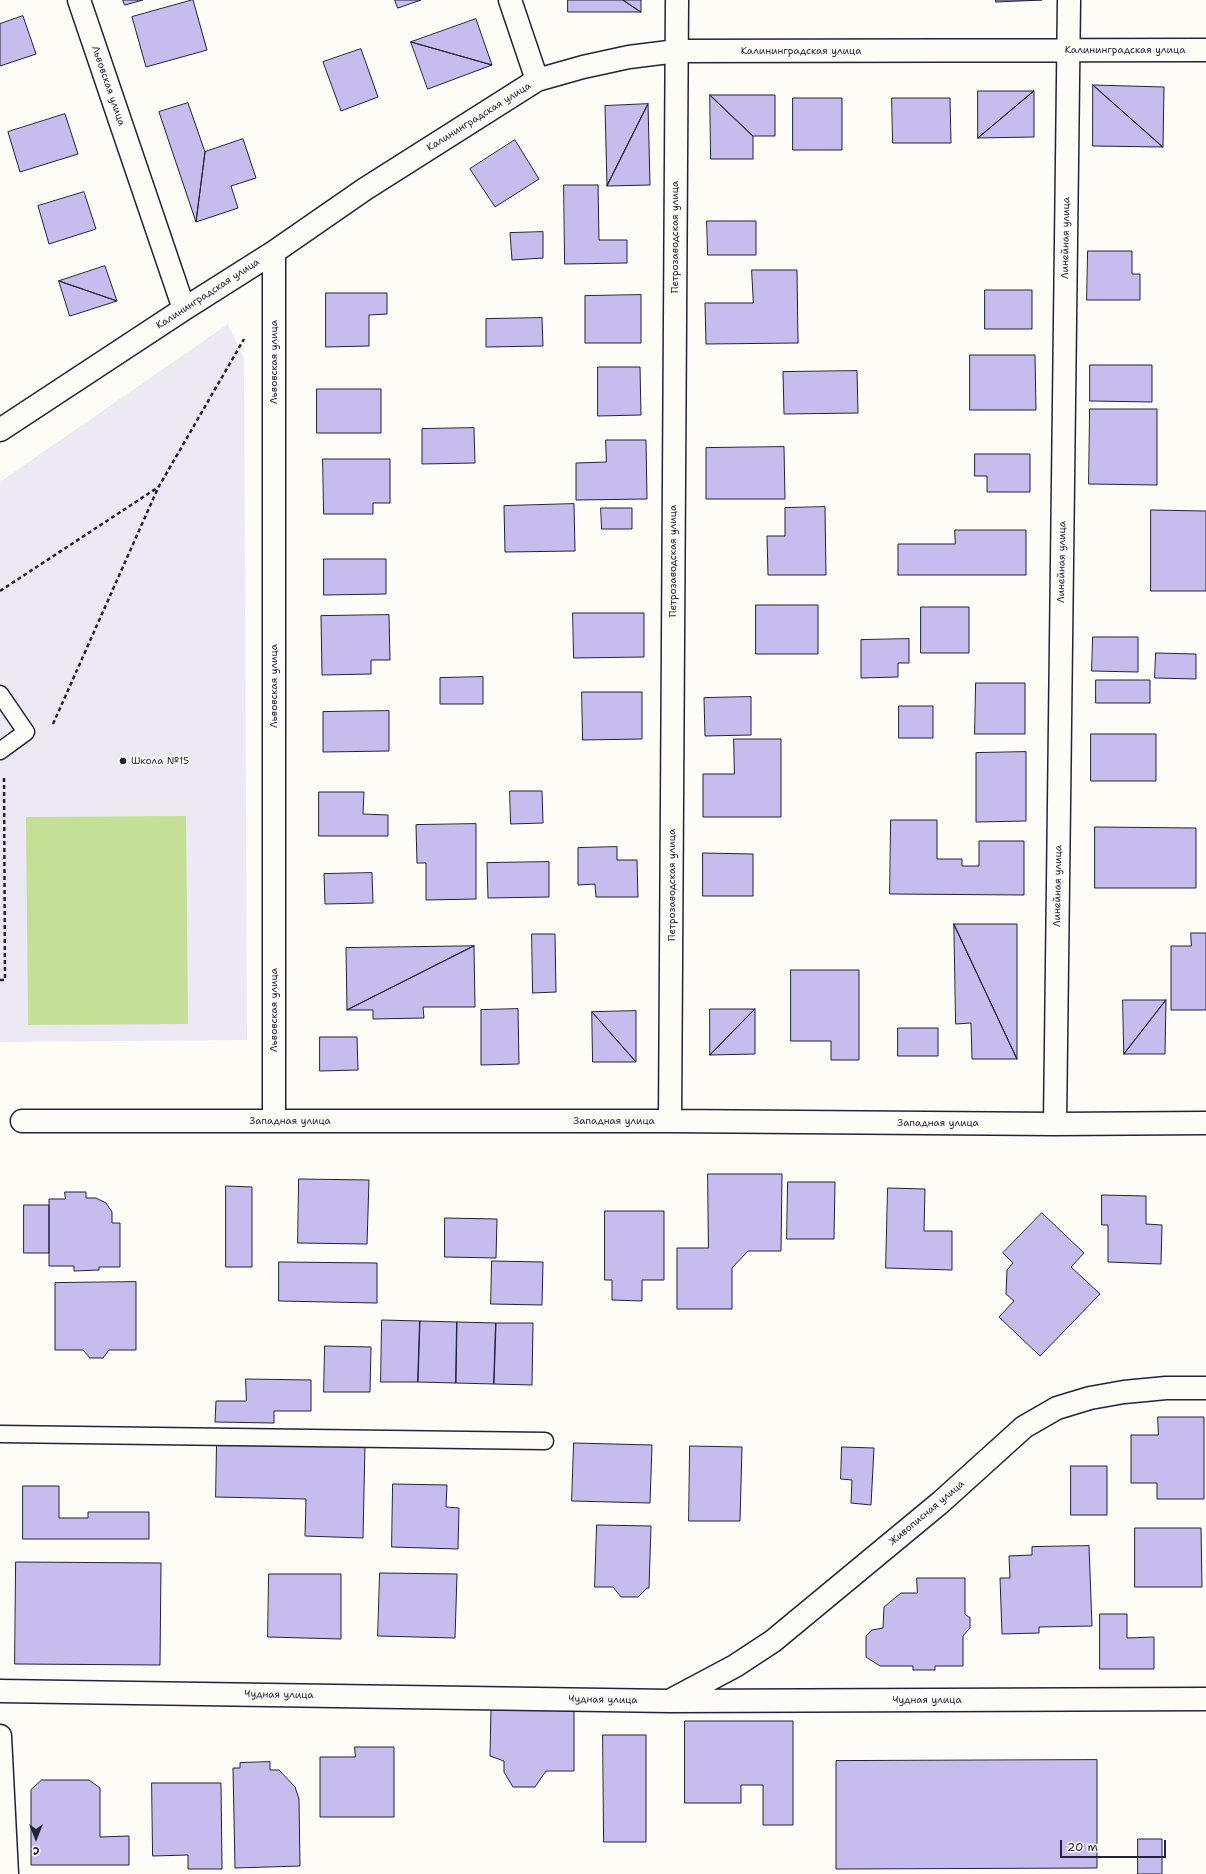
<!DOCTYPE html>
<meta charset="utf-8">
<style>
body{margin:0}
#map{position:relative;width:1206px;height:1874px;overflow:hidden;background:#fdfcf7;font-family:"Shantell Sans",sans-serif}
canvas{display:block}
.north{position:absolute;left:16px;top:1818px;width:40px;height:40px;-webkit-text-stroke:3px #fdfcf7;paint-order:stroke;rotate:180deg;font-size:11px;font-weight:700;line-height:16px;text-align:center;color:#22223b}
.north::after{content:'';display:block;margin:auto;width:14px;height:18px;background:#22223b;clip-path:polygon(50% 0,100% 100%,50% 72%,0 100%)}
.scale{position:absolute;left:1060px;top:1840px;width:106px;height:18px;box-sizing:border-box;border:2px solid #22223b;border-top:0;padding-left:5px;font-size:12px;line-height:14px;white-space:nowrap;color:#22223b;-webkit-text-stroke:3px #fdfcf7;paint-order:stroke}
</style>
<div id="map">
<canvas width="1206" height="1874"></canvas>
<div class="north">С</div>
<div class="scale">20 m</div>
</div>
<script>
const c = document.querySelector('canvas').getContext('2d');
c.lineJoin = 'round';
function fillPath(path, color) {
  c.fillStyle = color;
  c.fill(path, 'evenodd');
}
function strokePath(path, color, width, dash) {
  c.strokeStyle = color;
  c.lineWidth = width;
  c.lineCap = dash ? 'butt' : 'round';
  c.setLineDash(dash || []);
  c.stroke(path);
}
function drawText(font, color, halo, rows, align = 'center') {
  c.font = font + ' "Shantell Sans",sans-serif';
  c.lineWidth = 3;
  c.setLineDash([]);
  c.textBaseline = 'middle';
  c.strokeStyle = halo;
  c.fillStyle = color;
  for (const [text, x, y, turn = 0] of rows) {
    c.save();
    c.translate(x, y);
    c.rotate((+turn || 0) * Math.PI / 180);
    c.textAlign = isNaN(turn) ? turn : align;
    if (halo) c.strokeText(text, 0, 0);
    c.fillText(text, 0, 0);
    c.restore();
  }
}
fillPath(new Path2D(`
 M228 324 244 359 247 1040 0 1042V482Z`), '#ede9f4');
fillPath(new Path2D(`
 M186 816 188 1024 28 1025 26 817Z`), '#c4e097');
const building = new Path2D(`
 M123 0H143L125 5Z
 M193 0 207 50 146 67 132 17Z
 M395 0H421L398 8Z
 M568 0H623L641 12H568Z
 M623 0H641V12Z
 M996 0H1042L996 2Z
 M23 16 36 54 0 66V24Z
 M476 19 492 65 411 42Z
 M411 42 492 65 428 89Z
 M361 49 378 97 341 111 323 62Z
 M1093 85 1164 87 1163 147Z
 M1093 85 1163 147 1093 146Z
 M978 91H1034L978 138Z
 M1034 91V137L978 138Z
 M710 95 753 136V159H711Z
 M710 95H775V136H753Z
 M793 98H842V150H793Z
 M892 98H950L951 143H893Z
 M188 103 205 152 196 222 159 112Z
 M648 104 607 186 605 106Z
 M648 104 650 185 607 186Z
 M65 114 78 154 20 172 8 132Z
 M243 139 256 178 231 186 238 208 196 222 205 152Z
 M515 140 539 179 495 207 470 169Z
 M564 185H598L599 240H627V263L565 264Z
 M84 192 96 229 49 244 38 206Z
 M707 221H756V255H708Z
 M543 232V258L512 260 510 233Z
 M1088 251H1132V274H1140V300H1087Z
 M105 266 117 301 59 281Z
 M752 270H797L798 343 706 344 705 303H753Z
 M59 281 117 301 70 316Z
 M985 290H1032V329H985Z
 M326 293H387V314L369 315V346L326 347Z
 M641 295V343H585V296Z
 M542 318 543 346 486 347V319Z
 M970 355H1035L1036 410H970Z
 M1090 365H1152V402L1090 401Z
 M598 367H640L641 415 598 416Z
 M857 371 858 413 784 414 783 372Z
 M317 389H381V433H317Z
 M1090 409H1157V485L1089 484Z
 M474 428 475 463 422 464V429Z
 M606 440H646L647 499 576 500V463L606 462Z
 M784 447 785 499H706V448Z
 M975 454H1030V492H987V476H975Z
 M323 459H390V503H373V514H324Z
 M574 504 575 551 505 552 504 506Z
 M825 507 826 575H768L767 536H785V508Z
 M601 508H632V529H602Z
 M1151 510 1206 511V591H1151Z
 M955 530H1026V575H898V544H955Z
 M324 559H386V594L324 595Z
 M756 605H818V654H756Z
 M921 607H969V653H921Z
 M573 613H644V657L574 658Z
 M389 615 390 660H371V674L322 675 321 616Z
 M1093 637H1138V672L1092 671Z
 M909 639V663H898V677L861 678V640Z
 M1156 653 1196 654V679L1155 678Z
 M483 677V704H440V678Z
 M1096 680H1150V703H1096Z
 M976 683H1025V734H975Z
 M582 692H642V739L583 740Z
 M751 697V735L705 736 704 698Z
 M899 706H933V738H899Z
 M389 711V751L323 752V712Z
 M1091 734H1156V781H1091Z
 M734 739H781V817H703V774H734Z
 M1026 752V821L976 822V753Z
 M510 791H542L543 823 511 824Z
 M319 792H364L363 814 388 815V836H319Z
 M891 820H937V859H962V866H979V841H1024V895L890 894Z
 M476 824V899L426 900V863H417L416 825Z
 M1095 827 1196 828V888H1095Z
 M617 847V860H637L638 897H596L595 884 578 885V848Z
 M703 853 753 854V896H703Z
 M549 862V897L488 898 487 863Z
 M372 873 373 903 325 904 324 874Z
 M954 924 1017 1059H972L971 1023 956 1024Z
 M954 924H1017V1059Z
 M1191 933H1206V1010H1171V946H1191Z
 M532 934H555L556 992 533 993Z
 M474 946 475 1007H423L424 1018 373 1019V1010H347Z
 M474 946 347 1010 346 948Z
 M791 970H859V1060H831V1041H791Z
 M1123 1000H1166L1124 1054Z
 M1166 1000 1165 1054H1124Z
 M518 1009 519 1064 481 1065V1010Z
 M710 1009H755L710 1055Z
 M755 1009V1054L710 1055Z
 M636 1011V1062L592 1012Z
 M592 1012 636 1062H593Z
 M898 1028H938V1056H898Z
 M320 1037H357L358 1070 320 1071Z
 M708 1174H782L781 1251H748L732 1268V1309H677V1248H708Z
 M299 1179 369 1180 367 1244 298 1243Z
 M788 1182H835L834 1239H787Z
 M226 1186 252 1187V1267H226Z
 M888 1188 925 1189 924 1231H952V1270L886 1268Z
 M65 1192H86V1198H96L106 1203 112 1212V1223H120V1267H99V1270L74 1271V1266H49V1199H65Z
 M1102 1195 1146 1196V1224L1162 1225 1161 1264 1108 1262V1225H1102Z
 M24 1205H49V1253H24Z
 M605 1211H664V1280H642V1301L612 1300V1280H605Z
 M1042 1213 1084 1253 1071 1267 1100 1294 1040 1356 999 1317 1014 1301 1006 1294 1007 1270 1013 1263 1003 1253Z
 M445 1218 497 1219 496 1258 445 1257Z
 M492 1261 543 1262 542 1305 491 1304Z
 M279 1262 377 1263V1303L279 1301Z
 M136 1282V1350H109L103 1358H90L83 1350H55V1283Z
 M382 1320 420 1321 418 1382H381Z
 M420 1321 457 1322 456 1383 418 1382Z
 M457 1322 496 1323 494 1384 456 1383Z
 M496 1323H533L532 1385 494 1384Z
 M325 1346 371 1347 370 1392H324Z
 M246 1379 311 1380V1411H274V1423L215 1422 216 1401H246Z
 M1158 1417H1204V1499H1157V1483H1131V1435H1158Z
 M217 1441 365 1444 363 1538 305 1536 306 1499 216 1497Z
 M574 1443 652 1445 650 1503 572 1501Z
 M690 1446 742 1447 740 1521H689Z
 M842 1447 874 1448 871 1505 851 1503 852 1480 841 1479Z
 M1071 1466H1107V1515H1071Z
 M393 1484 447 1485 446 1507 459 1508 458 1549 392 1547Z
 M23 1486H59V1518H88V1512H149V1539H23Z
 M597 1525 651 1526 649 1588H647L638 1597H621L613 1587H595Z
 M1135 1528H1201L1202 1587H1135Z
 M1089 1546 1092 1626 1039 1627V1633L1002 1634 1000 1578H1010L1009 1556 1032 1555V1547Z
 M16 1562 161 1563 160 1665 15 1664Z
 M380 1573 457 1574 455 1638 378 1636Z
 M269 1574H341V1639L268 1637Z
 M917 1578H965V1614L970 1618V1628L963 1636V1666H935V1670H913V1666H880L866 1657V1636L872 1630 883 1628 884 1607 901 1593H917Z
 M1100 1614H1127V1638L1154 1637V1669H1100Z
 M574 1703V1771H546L535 1787H513L504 1772V1761L490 1756 491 1709Z
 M685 1721H793V1825H763V1785H741V1803H685Z
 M603 1735H646V1842H604Z
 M355 1747H394V1817H320V1757H355Z
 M1097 1760V1868L836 1869V1761Z
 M270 1762V1770H279L295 1787 299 1799 300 1866 235 1868 233 1768H240V1763Z
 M42 1780H89L100 1788V1837L129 1836V1865H31V1790Z
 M152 1783H221L222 1869H188V1855L153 1856Z
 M1138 1839H1162V1874H1138Z`);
fillPath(building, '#c7bcee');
strokePath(building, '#22223b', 1);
const service = new Path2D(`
 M0 694 26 732 0 751
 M0 1434 545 1441`);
const minor = new Path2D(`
 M79 0 184 309
 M510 0 537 80
 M274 252V1121
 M0 430 184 309 274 252 365 189 537 80 583 67 629 57 677 51 1206 50
 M22 1121H670L1055 1124 1206 1123
 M670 1121 677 0
 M1055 1124 1069 0
 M0 1691 670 1701 1206 1699
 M673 1699 735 1666 773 1641 941 1502 1024 1427 1057 1408 1090 1398 1124 1392 1166 1388H1206
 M0 1736 7 1874`);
strokePath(service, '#22223b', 19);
strokePath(minor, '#22223b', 25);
strokePath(new Path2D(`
 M0 591 157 488
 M53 724 158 488 244 339
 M0 980H5L4 778`), '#22223b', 2.5, [4, 3]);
strokePath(service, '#fdfcf7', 16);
strokePath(minor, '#fdfcf7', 22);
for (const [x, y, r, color] of [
 [123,761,4,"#22223b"]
]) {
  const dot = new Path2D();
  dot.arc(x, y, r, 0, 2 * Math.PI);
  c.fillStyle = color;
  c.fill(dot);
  strokePath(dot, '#fdfcf7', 1.5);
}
drawText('10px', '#22223b', '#fdfcf7', [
 ["Калининградская улица",1125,50],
 ["Калининградская улица",801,51],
 ["Львовская улица",108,86,71],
 ["Калининградская улица",479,117,-32],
 ["Петрозаводская улица",675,237,-90],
 ["Линейная улица",1066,238,-89],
 ["Калининградская улица",208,294,-33],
 ["Львовская улица",274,362,-90],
 ["Петрозаводская улица",673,561,-90],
 ["Линейная улица",1062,562,-89],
 ["Львовская улица",274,686,-90],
 ["Петрозаводская улица",672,885,-90],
 ["Линейная улица",1058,886,-89],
 ["Львовская улица",274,1010,-90],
 ["Западная улица",290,1121],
 ["Западная улица",614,1121],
 ["Западная улица",938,1123],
 ["Живописная улица",927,1513,-40],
 ["Чудная улица",279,1695,1],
 ["Чудная улица",603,1700,1],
 ["Чудная улица",927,1700]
]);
drawText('10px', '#22223b', '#fdfcf7', [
 ["Школа №15",131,761]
], 'left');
</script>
